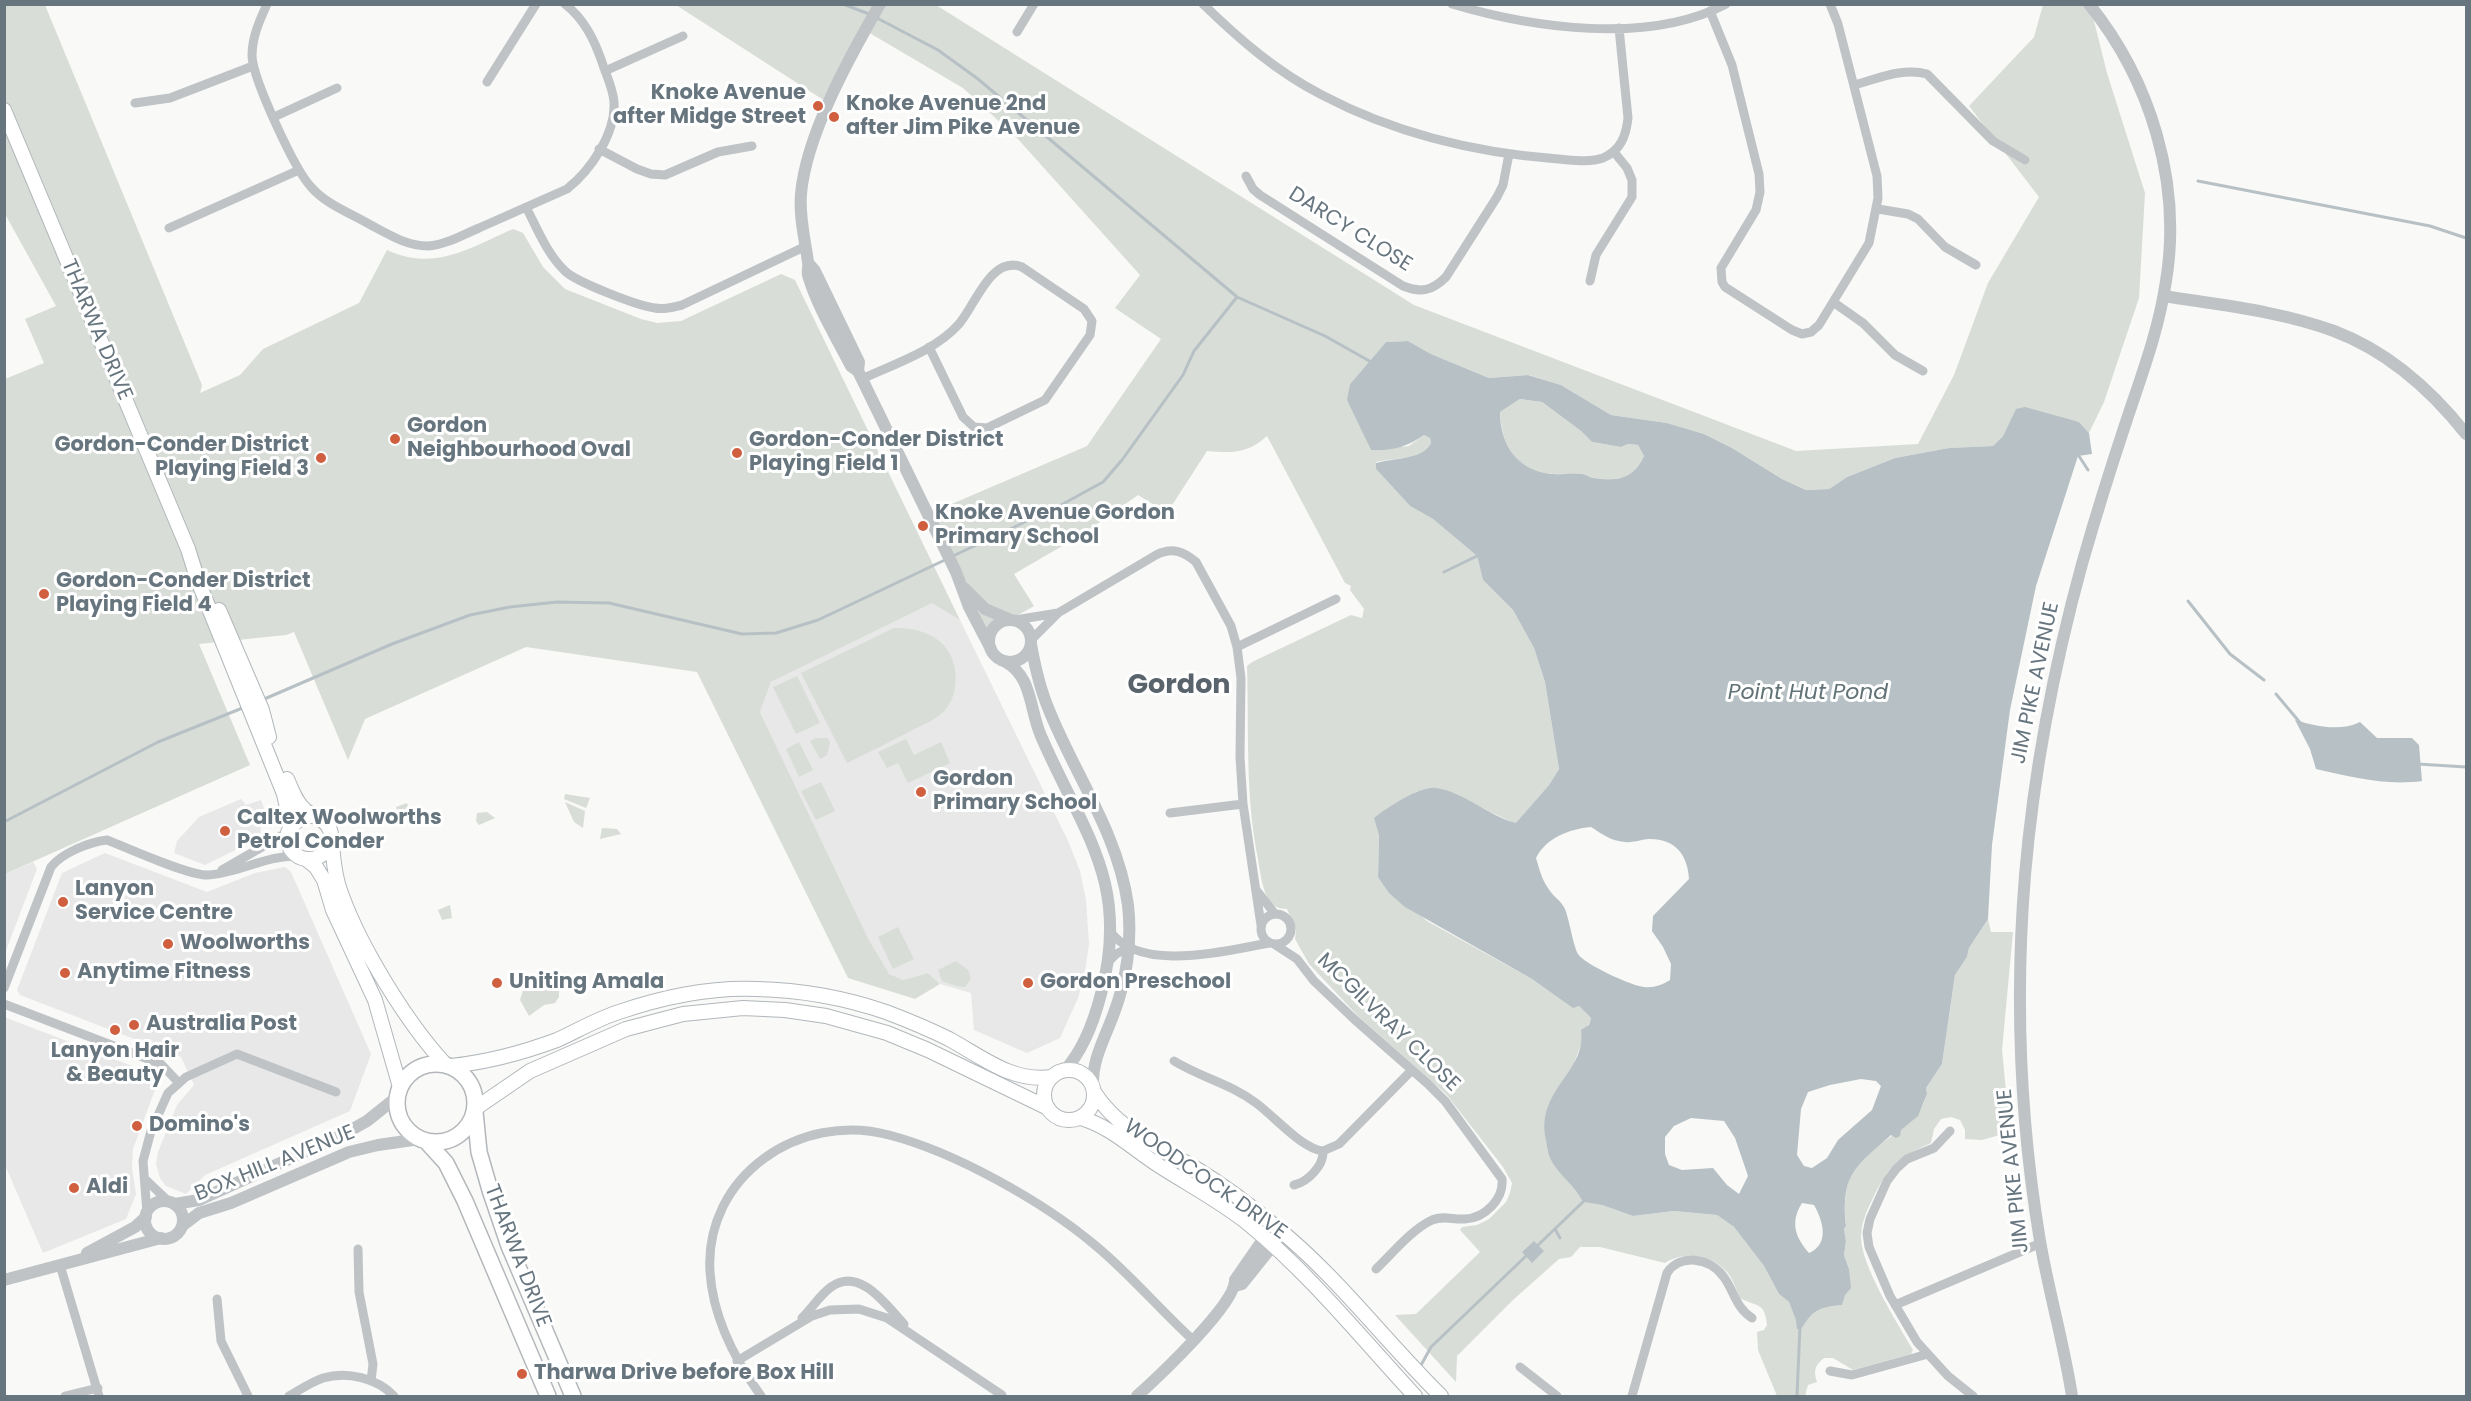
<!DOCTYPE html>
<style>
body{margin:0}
#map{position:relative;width:2471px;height:1401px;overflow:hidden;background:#f9f9f7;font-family:Poppins,sans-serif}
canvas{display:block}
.frame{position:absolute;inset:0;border:6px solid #67757f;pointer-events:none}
</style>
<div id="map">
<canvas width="2471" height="1401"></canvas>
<div class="frame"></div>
</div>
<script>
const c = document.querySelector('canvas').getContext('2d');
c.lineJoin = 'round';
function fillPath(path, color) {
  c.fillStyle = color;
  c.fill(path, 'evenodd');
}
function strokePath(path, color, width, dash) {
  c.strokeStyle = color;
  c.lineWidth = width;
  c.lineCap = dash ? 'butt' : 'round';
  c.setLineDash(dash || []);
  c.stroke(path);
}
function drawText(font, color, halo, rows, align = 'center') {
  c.font = font + ' Poppins,sans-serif';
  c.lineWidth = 6;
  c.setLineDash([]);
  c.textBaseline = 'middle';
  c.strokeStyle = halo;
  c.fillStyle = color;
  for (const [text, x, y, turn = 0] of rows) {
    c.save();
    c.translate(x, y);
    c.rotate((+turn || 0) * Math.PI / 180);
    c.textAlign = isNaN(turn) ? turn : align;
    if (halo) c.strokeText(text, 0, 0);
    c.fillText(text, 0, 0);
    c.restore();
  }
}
fillPath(new Path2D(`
 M932 602 960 620 1069 843 1080 871 1086 900 1089 944 1085 972 1078 998 1060 1038 1027 1053 974 1030 971 993 940 984 928 973 903 980 889 975 868 938 760 712 771 682Z
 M241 799 246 805 261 800 266 814 259 818 261 825 260 838 205 865 174 853 177 841 199 817Z
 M105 853 207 892 255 873 285 867 291 872 371 1054 350 1111 205 1175 186 1194 166 1186 160 1178 156 1164 158 1152 177 1105 194 1085 181 1057 20 995 17 990 62 873Z
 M33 862 37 869 5 953V874Z
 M4 1017 148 1072 156 1087 133 1149 132 1168 136 1194 126 1219 43 1253 5 1165Z`), '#e7e8e7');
fillPath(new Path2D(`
 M4 5H45L202 385 200 393 240 375 263 349 359 303 387 250C435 272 469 248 513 229L523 233 543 267 565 289 641 319 657 323 681 321 781 274 795 280 960 620 932 603 771 682 760 712 868 938 889 974 903 980 928 973 940 984 915 999 848 978 697 672 526 647 365 719 348 760 294 632 286 635 199 644 250 765 5 874V379L44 363 25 319 56 306 5 214Z
 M676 5H936L1414 305 1796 451 1918 444 1954 375 1988 283 2039 197 1969 106 2034 37 2043 5H2090L2107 73 2145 193 2139 298 2104 402 2089 433 2079 422 2016 410 2003 436 1993 446 1949 448 1895 458 1847 477 1829 489 1806 490 1782 479 1732 448 1704 434 1667 423 1611 415 1561 385 1529 375 1489 378 1431 354 1408 341 1386 342 1350 384 1363 432 1371 450 1409 446 1424 435 1430 438 1431 443C1423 460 1393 458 1376 462V469L1410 506 1433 519 1477 556 1483 580 1513 610 1534 648 1545 682 1559 769 1549 785 1516 824 1453 794 1434 788 1415 792 1379 835 1378 877 1427 921 1532 979 1573 1007 1579 1006 1591 1018 1574 1063 1564 1079 1563 1175 1577 1190 1584 1202 1602 1205 1633 1216 1674 1211 1717 1215 1734 1227 1764 1266 1779 1294 1789 1302 1801 1330C1812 1310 1820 1307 1842 1305L1849 1269 1844 1255 1846 1241 1844 1229 1846 1226C1844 1206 1844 1183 1856 1166 1872 1143 1930 1121 1926 1088L1942 1064 1955 975 1967 957 1969 948 1988 919 1991 932H2013L2002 1050 2010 1132 1982 1140 1965 1139V1130L1960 1120 1951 1117 1941 1119 1934 1129 1931 1143C1897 1159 1890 1163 1873 1198 1867 1210 1861 1223 1861 1237 1861 1266 1898 1324 1913 1350L1911 1354 1853 1370 1833 1358H1824C1815 1365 1813 1371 1817 1382L1808 1385 1805 1396H1777L1758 1350 1757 1332 1764 1330 1767 1325C1765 1301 1756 1307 1740 1298 1736 1289 1733 1279 1727 1272 1711 1254 1684 1251 1665 1263L1600 1247H1580L1571 1257 1559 1259 1513 1300 1457 1356 1456 1382 1395 1315 1416 1314 1480 1252 1460 1230 1462 1227 1477 1225 1489 1219 1506 1202 1510 1193 1512 1183 1503 1167 1446 1094 1358 1016 1309 964 1295 939 1296 930 1287 909C1279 909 1272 906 1268 899 1262 887 1260 872 1258 859 1245 795 1249 731 1247 666L1252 662 1351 615 1362 618 1364 609 1350 590 1351 586 1345 583 1267 436C1247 454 1233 453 1207 451L1167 513 1138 495 1083 534 1014 574 1034 606 983 635 926 515 1087 446 1161 339 1115 308 1140 275 1017 138 963 88 861 28 825 101Z
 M1520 399 1542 402 1581 431 1592 442 1621 447 1628 444 1638 445 1644 456C1634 478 1618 482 1595 478 1590 478 1586 474 1582 474 1570 472 1557 476 1545 473 1513 467 1501 441 1500 412Z
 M894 628C916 628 938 633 950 654 959 672 958 700 941 714 932 722 919 726 909 732 888 743 867 753 847 763L801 673Z
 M797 676 820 723 796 734 773 687Z
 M816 738H828L830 743 827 755 820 759 810 741Z
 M906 739 914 755 941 742 950 763 908 783 898 763 887 768 878 752Z
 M799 742 813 770 799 777 786 749Z
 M821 782 835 811 816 820 801 791Z
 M565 794 590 798 586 808 564 799Z
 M565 802 585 811 583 828 574 822Z
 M407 803 411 818 401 819 396 807Z
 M487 812 495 818 479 825 476 821 477 813Z
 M602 828 617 829 621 834 600 839Z
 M450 905 452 918 442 920 438 910Z
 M898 927 914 959 893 969 878 937Z
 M956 961 968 970 971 979 965 987 956 986 942 981 938 970Z
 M552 976 559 984V997L555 1003 544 1005 529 1016 520 1000 524 987Z`), '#d9ddd7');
fillPath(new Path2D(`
 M1408 341 1431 354 1489 378 1528 375 1561 385 1611 415 1667 423 1704 434 1732 448 1782 479 1806 490 1829 489 1847 477 1895 458 1949 448 1993 446 2003 436 2016 409 2025 407 2079 422 2089 433 2092 454 2078 456 2036 586 2010 710 1992 845 1988 919 1969 948 1967 957 1955 975 1942 1064 1926 1088 1927 1094 1918 1116 1901 1130 1900 1136 1896 1138 1891 1135C1855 1167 1841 1174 1846 1226L1844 1229 1846 1241 1844 1255 1849 1269 1851 1288 1845 1295 1842 1305C1820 1307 1812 1310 1801 1330L1797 1329 1796 1320 1789 1302 1779 1294 1764 1266 1734 1227 1717 1215 1674 1211 1633 1216 1602 1205 1583 1202C1575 1185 1558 1175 1550 1158 1548 1153 1547 1146 1546 1140 1535 1090 1587 1072 1581 1030L1589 1025 1591 1018 1579 1006 1573 1008 1532 979 1405 907 1389 893 1378 877 1379 835 1374 818C1387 808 1419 786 1436 788 1464 792 1489 816 1516 823L1549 785 1559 769 1545 682 1534 648 1513 610 1483 580 1477 556 1433 519 1410 506 1376 469V463C1392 458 1423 460 1431 443L1430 438 1424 435C1407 447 1392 451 1371 450L1347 400 1350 384 1386 342ZM1520 399 1542 402 1581 431 1592 442 1621 447 1628 444 1638 445 1644 456C1634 478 1618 482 1594 478 1590 478 1586 474 1582 474 1570 472 1557 476 1545 473 1514 467 1500 441 1500 412ZM1591 827C1602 834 1611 841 1625 842 1632 843 1640 840 1648 839 1675 838 1688 855 1689 879L1653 916 1652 931 1663 947 1671 964 1670 980C1662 985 1654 988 1644 987 1632 986 1584 964 1578 954 1573 945 1570 922 1565 909 1561 900 1553 897 1548 888 1542 880 1539 868 1536 858 1546 838 1569 829 1591 827ZM1861 1079 1876 1081 1881 1086 1872 1110 1838 1140 1827 1158 1812 1168 1804 1166 1797 1155 1801 1109 1808 1092 1830 1085ZM1691 1118 1724 1121 1735 1138 1748 1176 1739 1194 1727 1185 1713 1168 1682 1170 1669 1165 1665 1154V1137L1674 1126ZM1802 1203 1814 1205C1823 1221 1830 1244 1809 1253 1795 1237 1790 1222 1802 1203Z
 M2295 720C2315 726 2340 732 2360 722L2377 738H2412L2419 745 2422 781C2386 786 2351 777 2316 769L2310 749Z
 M1534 1241 1544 1251 1532 1263 1522 1252Z`), '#b7c1c5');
strokePath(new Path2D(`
 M843 4 869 14
 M875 17 938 50 978 79 1236 296
 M2198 181 2430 226 2466 238
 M2077 453 2088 470
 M953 556 1061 505 1103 482 1122 460 1183 375 1194 351 1237 297 1325 336 1373 363
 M1444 572 1477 556
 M2188 601 2230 654 2264 680
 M2276 694 2302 725
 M262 700 392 644 470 615 510 607 557 602 609 603 742 634 776 633 818 620 947 559
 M2418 764 2466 767
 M4 822 158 742 245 707
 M1555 1229 1560 1238
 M1536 1247 1585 1200
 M1420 1367 1431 1347 1526 1256
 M1797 1396 1800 1326`), '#b7c1c5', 3);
const secondary = new Path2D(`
 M4 110 188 549 198 581 284 794 291 826
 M219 610 262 710 269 737
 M287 779C292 790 296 803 306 811 314 817 326 819 330 830 338 853 308 869 293 852 277 834 297 814 316 816
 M332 842C333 859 335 879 342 896 361 948 407 1023 445 1064
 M306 859 316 867 324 880 333 910 375 1000 400 1087
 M451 1066C488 1062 522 1053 557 1040 577 1031 597 1019 619 1012 663 997 710 987 757 989 801 990 845 998 886 1012 907 1020 929 1029 949 1039 982 1057 1013 1083 1052 1077
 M1044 1095a25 25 0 1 1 50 0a25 25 0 1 1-50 0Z
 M1094 1092C1118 1130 1158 1146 1195 1168 1223 1185 1251 1206 1276 1227 1337 1276 1385 1341 1441 1396
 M476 1108 530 1071 626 1029 683 1014 743 1008 785 1010 826 1016 887 1033 928 1050 1048 1108
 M1081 1118C1111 1127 1132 1148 1158 1165 1189 1185 1222 1202 1250 1225 1309 1273 1364 1341 1415 1396`);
const primary = new Path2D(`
 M397 1103a39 39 0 1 1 78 0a39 39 0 1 1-78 0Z
 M475 1112 479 1152 490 1190 509 1246 573 1396
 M426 1141 446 1163 465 1201 548 1396`);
strokePath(secondary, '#b1b7bb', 16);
strokePath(primary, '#b3b7bb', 18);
strokePath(new Path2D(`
 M267 4C259 22 252 37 252 56 253 79 295 171 312 188 326 204 350 213 369 224 388 234 406 246 428 246 446 245 464 234 479 228 509 215 538 202 567 189 591 170 616 133 614 102 613 88 606 75 602 62 594 39 584 19 565 4
 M1203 4C1240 40 1277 72 1322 95 1394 133 1477 153 1558 159 1572 160 1589 163 1603 158 1621 150 1626 136 1628 118L1619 28
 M1452 4C1532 28 1649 45 1726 4
 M1710 11 1732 65 1759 174 1760 192 1756 210 1721 268 1722 282 1725 287 1792 330 1802 334 1811 332 1819 325 1869 243 1878 198 1877 176 1838 24 1830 4
 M1017 32 1034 4
 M605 71 683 36
 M487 82 536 4
 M1854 85C1877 79 1903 67 1927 74L1993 141 2025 160
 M135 103 170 98 253 66
 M274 117 337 88
 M599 149 637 169 651 174 665 175 718 152 752 146
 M1246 176 1253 189 1260 195 1403 286C1421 293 1432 291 1446 277L1497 197 1503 185 1509 154
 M526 207C537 228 547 254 565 271 576 282 638 306 655 308 664 310 673 307 682 305L804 247
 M1878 209 1908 214 1918 219 1945 247 1976 265
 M169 228 299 170
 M1590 281 1596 255 1632 197V180L1627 168 1614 152
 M1833 302 1863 323 1895 355 1923 371
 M862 379C894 364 935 351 959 324 976 304 991 255 1022 267L1084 309 1092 321 1090 335 1045 400 987 428 974 427 963 417 929 347
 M1015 620 1058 613
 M1031 640 1058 613 1156 555C1172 547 1183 551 1196 562L1231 626 1237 647 1241 678 1240 757 1243 804 1261 925
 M1237 647 1336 599
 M1170 813 1243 804
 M222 870 288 832
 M1257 891 1275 914
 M1261 929a15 15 0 1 1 30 0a15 15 0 1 1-30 0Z
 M1110 931C1140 974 1227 950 1270 943
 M1274 944 1297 959 1314 981 1354 1019 1428 1084 1445 1101 1502 1179C1504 1199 1485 1218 1465 1219 1453 1220 1444 1215 1432 1220 1411 1230 1393 1253 1376 1269
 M1108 962 1116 954 1128 948
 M4 988 51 867C62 853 89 842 107 840 128 848 189 876 208 875 239 873 267 855 298 856
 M4 1004 161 1064 178 1082
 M1174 1061C1202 1078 1229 1083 1256 1103 1274 1116 1302 1149 1323 1151L1339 1144 1412 1070
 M1950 1131 1934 1148 1907 1159 1896 1169 1887 1181 1870 1219 1867 1233 1869 1247 1890 1296 1917 1342 1948 1376 1973 1396
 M146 1180 168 1201
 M1294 1185C1308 1182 1324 1165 1323 1151
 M147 1213 143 1161 151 1131 168 1093 186 1077 237 1054 336 1092
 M358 1249 359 1292 373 1364 371 1381
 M60 1265 99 1396
 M217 1299 221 1341 248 1396
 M1895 1305 2041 1243
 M802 1318C812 1308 820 1295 831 1287 860 1266 887 1306 904 1324
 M737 1361 812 1316 830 1310 859 1309 887 1318 1002 1395
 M1520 1367 1557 1396
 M1830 1371 1852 1375 1928 1354
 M65 1396 98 1388
 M289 1396C300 1390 311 1382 323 1378 347 1371 377 1378 394 1396
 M761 1396C735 1360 713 1319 710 1272 704 1176 800 1111 889 1135 955 1152 1044 1202 1096 1246 1131 1275 1160 1310 1194 1341
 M1632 1396 1667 1273C1680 1253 1710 1258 1723 1276 1734 1290 1735 1307 1752 1318`), '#bfc3c6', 9);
strokePath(new Path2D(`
 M809 264 815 271 859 362 858 371 956 572 969 607 991 649
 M2164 296C2220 305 2280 311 2334 331 2387 351 2432 391 2466 434
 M858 371 851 366C836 337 817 306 808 275 807 270 809 266 808 262 805 239 799 217 801 194 806 135 850 56 880 4
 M964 588 985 609 1011 620
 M989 641a21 21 0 1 1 42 0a21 21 0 1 1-42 0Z
 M1031 644C1035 667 1040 689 1049 710 1075 775 1118 833 1128 905 1132 940 1127 979 1114 1013 1105 1038 1092 1059 1093 1086
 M1004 661C1033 676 1029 709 1041 736 1082 831 1131 882 1101 994 1094 1021 1083 1051 1064 1071
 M145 1220a19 19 0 1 1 38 0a19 19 0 1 1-38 0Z
 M175 1204 199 1200 342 1135 367 1121 397 1097
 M182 1226 199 1213 231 1203 349 1152 378 1145 420 1139
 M87 1253 135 1227 146 1217
 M4 1280 161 1238
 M1235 1286 1242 1284 1278 1239
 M1137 1396C1157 1378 1236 1304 1235 1280L1269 1231
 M2072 1396C2064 1344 2049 1293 2040 1241 2020 1121 2015 997 2025 875 2034 770 2054 666 2082 564 2096 515 2111 467 2127 419 2142 374 2159 329 2166 281 2182 183 2151 81 2089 4`), '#bfc3c6', 12);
strokePath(secondary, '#fff', 14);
strokePath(primary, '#fff', 15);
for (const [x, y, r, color] of [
 [818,106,6,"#d05f40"],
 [834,117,6,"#d05f40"],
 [395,439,6,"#d05f40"],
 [737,453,6,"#d05f40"],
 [321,458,6,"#d05f40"],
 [923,526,6,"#d05f40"],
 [44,594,6,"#d05f40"],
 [921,792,6,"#d05f40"],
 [225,831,6,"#d05f40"],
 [63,902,6,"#d05f40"],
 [168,944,6,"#d05f40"],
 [65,973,6,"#d05f40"],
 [497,983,6,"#d05f40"],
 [1028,983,6,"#d05f40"],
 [134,1025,6,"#d05f40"],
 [115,1030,6,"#d05f40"],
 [137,1126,6,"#d05f40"],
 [74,1188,6,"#d05f40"],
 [522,1374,6,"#d05f40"]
]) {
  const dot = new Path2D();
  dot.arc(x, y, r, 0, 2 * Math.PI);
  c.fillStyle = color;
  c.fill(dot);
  strokePath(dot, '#fff', 2);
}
drawText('bold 21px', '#67757f', '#fff', [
 ["Knoke Avenue",806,94,"right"],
 ["after Midge Street",806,118,"right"],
 ["Knoke Avenue 2nd",846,105],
 ["after Jim Pike Avenue",846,129],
 ["Gordon",407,427],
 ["Neighbourhood Oval",407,451],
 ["Gordon-Conder District",749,441],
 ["Playing Field 1",749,465],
 ["Gordon-Conder District",309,446,"right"],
 ["Playing Field 3",309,470,"right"],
 ["Knoke Avenue Gordon",935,514],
 ["Primary School",935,538],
 ["Gordon-Conder District",56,582],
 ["Playing Field 4",56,606],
 ["Gordon",933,780],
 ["Primary School",933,804],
 ["Caltex Woolworths",237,819],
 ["Petrol Conder",237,843],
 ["Lanyon",75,890],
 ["Service Centre",75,914],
 ["Woolworths",180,944],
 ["Anytime Fitness",77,973],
 ["Uniting Amala",509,983],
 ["Gordon Preschool",1040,983],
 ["Australia Post",146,1025],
 ["Lanyon Hair",115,1052,"center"],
 ["& Beauty",115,1076,"center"],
 ["Domino's",149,1126],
 ["Aldi",86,1188],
 ["Tharwa Drive before Box Hill",534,1374]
], 'left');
drawText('21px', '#67757f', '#fff', [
 ["DARCY CLOSE",1350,230,32],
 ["THARWA DRIVE",96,330,67],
 ["JIM PIKE AVENUE",2036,683,-78],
 ["MCGILVRAY CLOSE",1388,1023,44],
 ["BOX HILL AVENUE",275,1164,-22],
 ["JIM PIKE AVENUE",2014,1171,-96],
 ["WOODCOCK DRIVE",1205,1180,35],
 ["THARWA DRIVE",517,1256,69]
]);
drawText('italic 22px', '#627378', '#fff', [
 ["Point Hut Pond",1808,693]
]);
drawText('bold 27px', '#59636b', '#fff', [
 ["Gordon",1179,686]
]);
</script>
